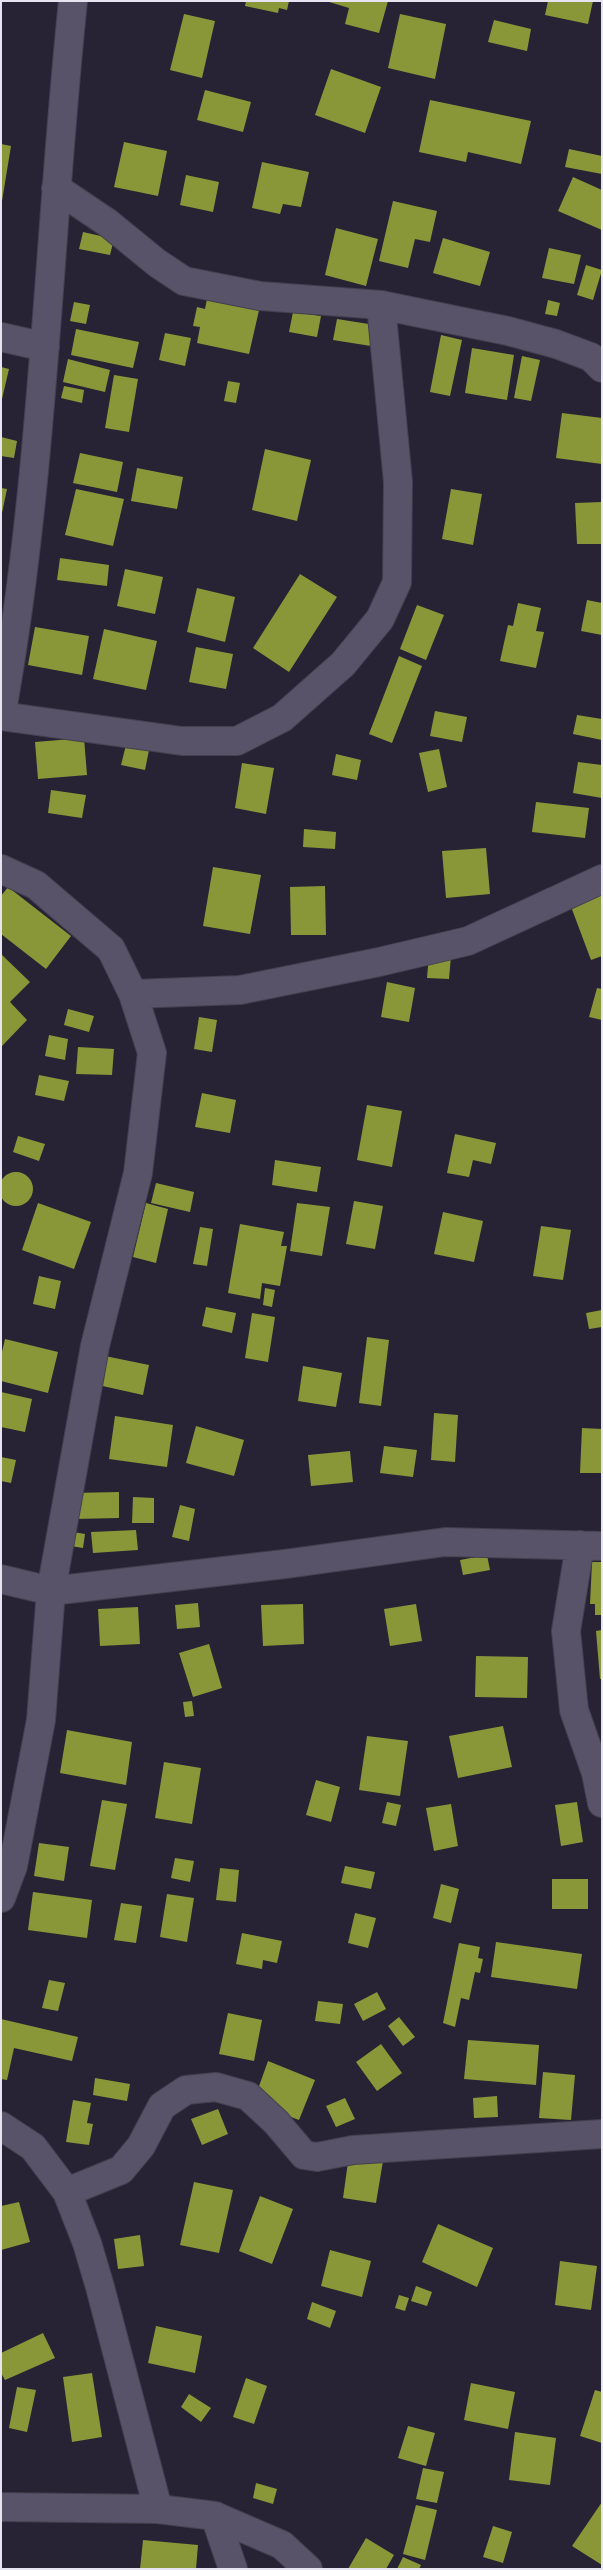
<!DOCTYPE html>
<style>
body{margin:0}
#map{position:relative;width:603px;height:2570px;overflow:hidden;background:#272335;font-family:"Archivo Narrow",sans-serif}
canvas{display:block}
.frame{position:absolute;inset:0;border:2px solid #e6e4f0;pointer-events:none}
</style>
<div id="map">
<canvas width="603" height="2570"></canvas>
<div class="frame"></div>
</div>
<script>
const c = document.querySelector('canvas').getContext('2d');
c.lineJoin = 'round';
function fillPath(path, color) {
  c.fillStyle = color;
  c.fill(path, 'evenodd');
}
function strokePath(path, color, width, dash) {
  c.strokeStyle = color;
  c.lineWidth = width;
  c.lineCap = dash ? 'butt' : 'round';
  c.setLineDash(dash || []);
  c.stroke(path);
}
fillPath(new Path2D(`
 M246 1H289L287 10 279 8 278 13 245 6Z
 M326 1H388L379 33 345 24 349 8Z
 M548 1H593L588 24 545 15Z
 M184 14 215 21 202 78 170 70Z
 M400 14 446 24 435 79 388 68Z
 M494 20 531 29 527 51 488 42Z
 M331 69 381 87 365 133 315 115Z
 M205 90 251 102 243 132 197 120Z
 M430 100 531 121 521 164 468 152 466 162 419 152Z
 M124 142 167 151 158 196 114 187Z
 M1 144 11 146 2 201 1 200Z
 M569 149 602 156V174L565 167Z
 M262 162 309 172 301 207 283 204 280 214 252 208Z
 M186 175 219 182 213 212 180 205Z
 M573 177 602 190V230L558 211Z
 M393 201 437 211 430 242 415 239 408 268 379 261Z
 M336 228 378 239 366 286 325 275Z
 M83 232 114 239 110 255 79 249Z
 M443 238 490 252 480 286 433 273Z
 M549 248 581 255 574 284 542 278Z
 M586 265 602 270 593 300 577 295Z
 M208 294 260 306 249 354 197 343 200 327 193 326 197 307 205 309Z
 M548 300 560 303 557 316 545 314Z
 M74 302 90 305 86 324 70 321Z
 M293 312 321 316 317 337 289 332Z
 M337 319 375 325 371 346 333 340Z
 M76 329 139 342 133 368 71 355Z
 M165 333 191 338 185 366 159 360Z
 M441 335 462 340 450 396 430 392Z
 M472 348 514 355 507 400 465 393Z
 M522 356 540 360 531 401 514 398Z
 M68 359 110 370 105 392 63 382Z
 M1 367 9 369 2 399H1Z
 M114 375 138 379 129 432 105 428Z
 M228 381 240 383 236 403 224 401Z
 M64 386 84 390 82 403 61 398Z
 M562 413 602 418V464L556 458Z
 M1 437 17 441 14 458 1 456Z
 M265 449 311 460 297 521 252 510Z
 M80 453 123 462 117 492 73 483Z
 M137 468 183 477 177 509 131 501Z
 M1 488 7 489 2 513H1Z
 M76 489 124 499 113 546 65 535Z
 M451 489 482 494 473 545 442 539Z
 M602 502V544H577L575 503Z
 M60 558 109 565 107 586 57 580Z
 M125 569 163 577 155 614 117 606Z
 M300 574 337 597 289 672 253 648Z
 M197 588 235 597 225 642 187 632Z
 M587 600 602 603V635L581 631Z
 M518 603 541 608 536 631 544 632 536 668 500 661 508 625 513 626Z
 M417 605 444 615 426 660 400 649Z
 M35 627 89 636 82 675 28 665Z
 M104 629 157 641 146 690 93 679Z
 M196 647 233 654 226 689 189 682Z
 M399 656 422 666 392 743 369 734Z
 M435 711 467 717 462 742 430 736Z
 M577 715 602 719V740L573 734Z
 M84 738 87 775 38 779 35 742Z
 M126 745 149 750 145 770 121 765Z
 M439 749 447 787 428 792 419 753Z
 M336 754 361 760 357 780 332 775Z
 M578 762 602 765V798L573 793Z
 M242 763 274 768 266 814 235 808Z
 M51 790 86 795 82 818 48 813Z
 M536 802 589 808 585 838 532 832Z
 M304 829 336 832 335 849 303 847Z
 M486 848 490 894 446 898 442 851Z
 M213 867 261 875 250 934 203 926Z
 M325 886 326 935H291L290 887Z
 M8 887 71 936 46 969 1 934V896Z
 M602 892V956L591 960 570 904Z
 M1 954 30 982 10 1002 27 1020 2 1046Z
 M429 954 451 956 449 979 427 978Z
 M387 982 415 988 409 1022 381 1017Z
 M597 988 602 989V1020L589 1017Z
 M68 1009 94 1016 89 1032 64 1025Z
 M199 1017 217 1020 212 1052 194 1049Z
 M49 1035 68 1039 65 1060 45 1056Z
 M78 1047 114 1049 112 1075 76 1074Z
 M39 1075 69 1081 64 1101 35 1095Z
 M202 1093 236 1100 230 1133 195 1127Z
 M367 1105 402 1111 392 1167 357 1160Z
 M455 1134 496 1143 491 1164 473 1160 469 1177 447 1173Z
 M18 1136 45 1144 39 1161 13 1152Z
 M275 1160 321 1167 317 1192 272 1185Z
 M-1 1189a17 17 0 1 1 34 0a17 17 0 1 1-34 0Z
 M156 1183 194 1192 190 1212 151 1203Z
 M354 1201 383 1206 375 1249 346 1244Z
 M38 1203 91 1222 74 1269 22 1250Z
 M146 1203 168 1209 156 1263 133 1257Z
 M297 1203 330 1207 322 1256 290 1251Z
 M443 1212 483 1221 474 1262 434 1254Z
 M240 1224 284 1232 281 1246H287L280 1286 262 1283 260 1299 228 1293Z
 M541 1226 571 1230 563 1280 533 1276Z
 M200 1227 213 1229 207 1266 193 1264Z
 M39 1276 61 1281 55 1309 33 1304Z
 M265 1288 275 1290 272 1307 263 1305Z
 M206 1307 236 1313 232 1333 202 1326Z
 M602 1310V1327L589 1329 586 1313Z
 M252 1313 275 1317 268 1362 245 1358Z
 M367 1337 389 1340 381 1406 359 1403Z
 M5 1339 58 1352 48 1393 1 1381V1356Z
 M105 1356 149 1365 143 1395 98 1385Z
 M303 1366 342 1373 336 1407 298 1401Z
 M1 1392 32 1399 25 1432 1 1427Z
 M434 1413 458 1415 455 1462 431 1460Z
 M115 1416 173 1425 167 1467 109 1459Z
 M196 1426 244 1440 234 1476 186 1463Z
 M582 1428 602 1429V1473H580Z
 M384 1446 417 1450 413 1477 380 1473Z
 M350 1451 353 1482 311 1486 308 1455Z
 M1 1457 16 1460 11 1483 1 1481Z
 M119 1492V1518L74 1519 73 1493Z
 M133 1497 154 1498V1523H132Z
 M180 1505 195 1509 189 1541 172 1537Z
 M136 1530 138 1550 93 1553 91 1532Z
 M73 1532 85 1534 83 1548 71 1546Z
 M487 1555 490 1570 463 1575 460 1560Z
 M592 1562H602V1615H595V1604H590Z
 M198 1603 200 1627 177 1629 175 1605Z
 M303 1604 304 1644 263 1646 261 1605Z
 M416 1604 422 1641 390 1646 384 1609Z
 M138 1607 140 1644 100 1646 98 1609Z
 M602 1630V1679H600L596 1631Z
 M209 1644 222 1688 193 1697 179 1653Z
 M476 1656 528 1657 527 1698 475 1697Z
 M192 1701 194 1716 185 1717 183 1702Z
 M503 1726 512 1767 458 1778 449 1736Z
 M67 1730 132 1742 126 1785 60 1773Z
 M367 1736 408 1741 400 1796 359 1790Z
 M164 1762 201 1768 192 1824 155 1818Z
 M316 1780 340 1787 331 1822 306 1815Z
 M102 1800 127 1804 115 1870 90 1866Z
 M387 1802 401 1805 396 1826 382 1823Z
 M577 1802 583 1842 561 1846 555 1805Z
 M451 1804 458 1846 434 1851 426 1808Z
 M39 1843 69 1847 64 1881 34 1876Z
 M175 1858 194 1861 190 1882 171 1878Z
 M345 1866 375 1872 371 1889 341 1883Z
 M220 1868 239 1870 236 1902 216 1900Z
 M552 1879H588V1909H552Z
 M441 1884 459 1889 451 1923 433 1918Z
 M33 1892 92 1900 87 1938 28 1930Z
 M167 1894 194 1898 187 1942 160 1937Z
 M121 1903 142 1906 136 1943 114 1940Z
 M355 1913 376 1918 368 1948 348 1943Z
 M242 1933 282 1941 277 1963 263 1960 262 1969 236 1964Z
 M496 1942 582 1954 577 1989 491 1977Z
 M459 1943 480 1947 478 1958 483 1959 480 1973 475 1972 469 2000 461 1998 455 2027 443 2023Z
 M49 1980 65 1983 58 2011 42 2008Z
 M377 1992 386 2009 363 2021 354 2004Z
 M318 2001 343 2004 340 2024 315 2021Z
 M228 2013 262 2020 254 2061 219 2054Z
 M399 2017 415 2037 403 2046 388 2026Z
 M1 2019 78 2037 72 2061 14 2048 7 2080 1 2079Z
 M468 2040 539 2045 536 2085 464 2079Z
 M381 2044 402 2073 377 2091 356 2062Z
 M268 2061 315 2080 299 2120 253 2103Z
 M543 2072 575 2075 571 2120 539 2118Z
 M95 2078 130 2084 127 2101 93 2095Z
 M497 2096 498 2117 474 2118 473 2098Z
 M345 2098 355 2119 336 2127 326 2106Z
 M73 2100 91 2103 87 2123 93 2124 89 2145 66 2142Z
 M218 2109 228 2134 202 2145 191 2119Z
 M349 2155 383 2161 376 2203 343 2198Z
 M194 2182 233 2190 219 2253 180 2245Z
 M260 2196 293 2209 272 2264 239 2251Z
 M19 2202 30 2242 1 2250V2206Z
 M438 2224 493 2248 477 2287 422 2262Z
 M140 2235 144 2266 118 2269 114 2239Z
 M330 2250 371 2261 362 2297 321 2286Z
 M560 2261 597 2266 591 2310 555 2305Z
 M416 2286 432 2292 427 2306 411 2301Z
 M399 2295 409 2298 405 2311 395 2308Z
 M312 2302 336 2311 330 2328 307 2319Z
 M156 2326 202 2336 195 2373 148 2363Z
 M43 2333 55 2358 5 2380 1 2373V2353Z
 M92 2373 102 2437 72 2442 63 2377Z
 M246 2378 267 2386 254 2424 233 2417Z
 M471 2383 515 2392 508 2429 464 2420Z
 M17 2387 36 2390 27 2432 9 2428Z
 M595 2390 602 2392V2443L580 2436Z
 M189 2394 211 2408 201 2422 181 2407Z
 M408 2426 435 2433 426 2466 398 2458Z
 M515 2432 556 2438 550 2485 509 2480Z
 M423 2468 444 2472 437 2503 416 2499Z
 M256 2483 277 2489 273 2504 253 2498Z
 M602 2502V2565L572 2546Z
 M416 2505 437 2510 425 2560 403 2554Z
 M493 2526 512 2532 503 2563 483 2557Z
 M366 2538 394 2555 386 2569H348Z
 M143 2540 198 2545 196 2569H140Z
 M403 2557 421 2565 419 2569H397Z`), '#8a9738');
const minor = new Path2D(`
 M56 188 108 223 157 263 184 281 260 296 381 305 410 311 508 331 556 344 591 357 602 368
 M1 337 45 347
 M1 716 182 741H237L282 718 343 664 380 619 397 582 398 482 381 305
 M1 716C44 480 48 239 73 1
 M1 869 36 885 111 949 133 994 152 1053 138 1173 95 1346 51 1591 41 1720 13 1866 1 1898
 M133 994 240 990 379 962 468 941 602 879
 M580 1545 566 1631 574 1710 596 1773 602 1803
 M1 1579 51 1591 285 1564 445 1542 602 1546
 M1 2126 33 2147 67 2192 87 2243 100 2287 158 2509
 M67 2192 121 2170 141 2146 162 2106 186 2090 216 2087 248 2096 276 2122 304 2155 317 2157 353 2150 602 2134
 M1 2507 158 2509 215 2516 233 2569
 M215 2516 282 2545 308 2569`);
strokePath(minor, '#43404f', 30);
strokePath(minor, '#585368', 28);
</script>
